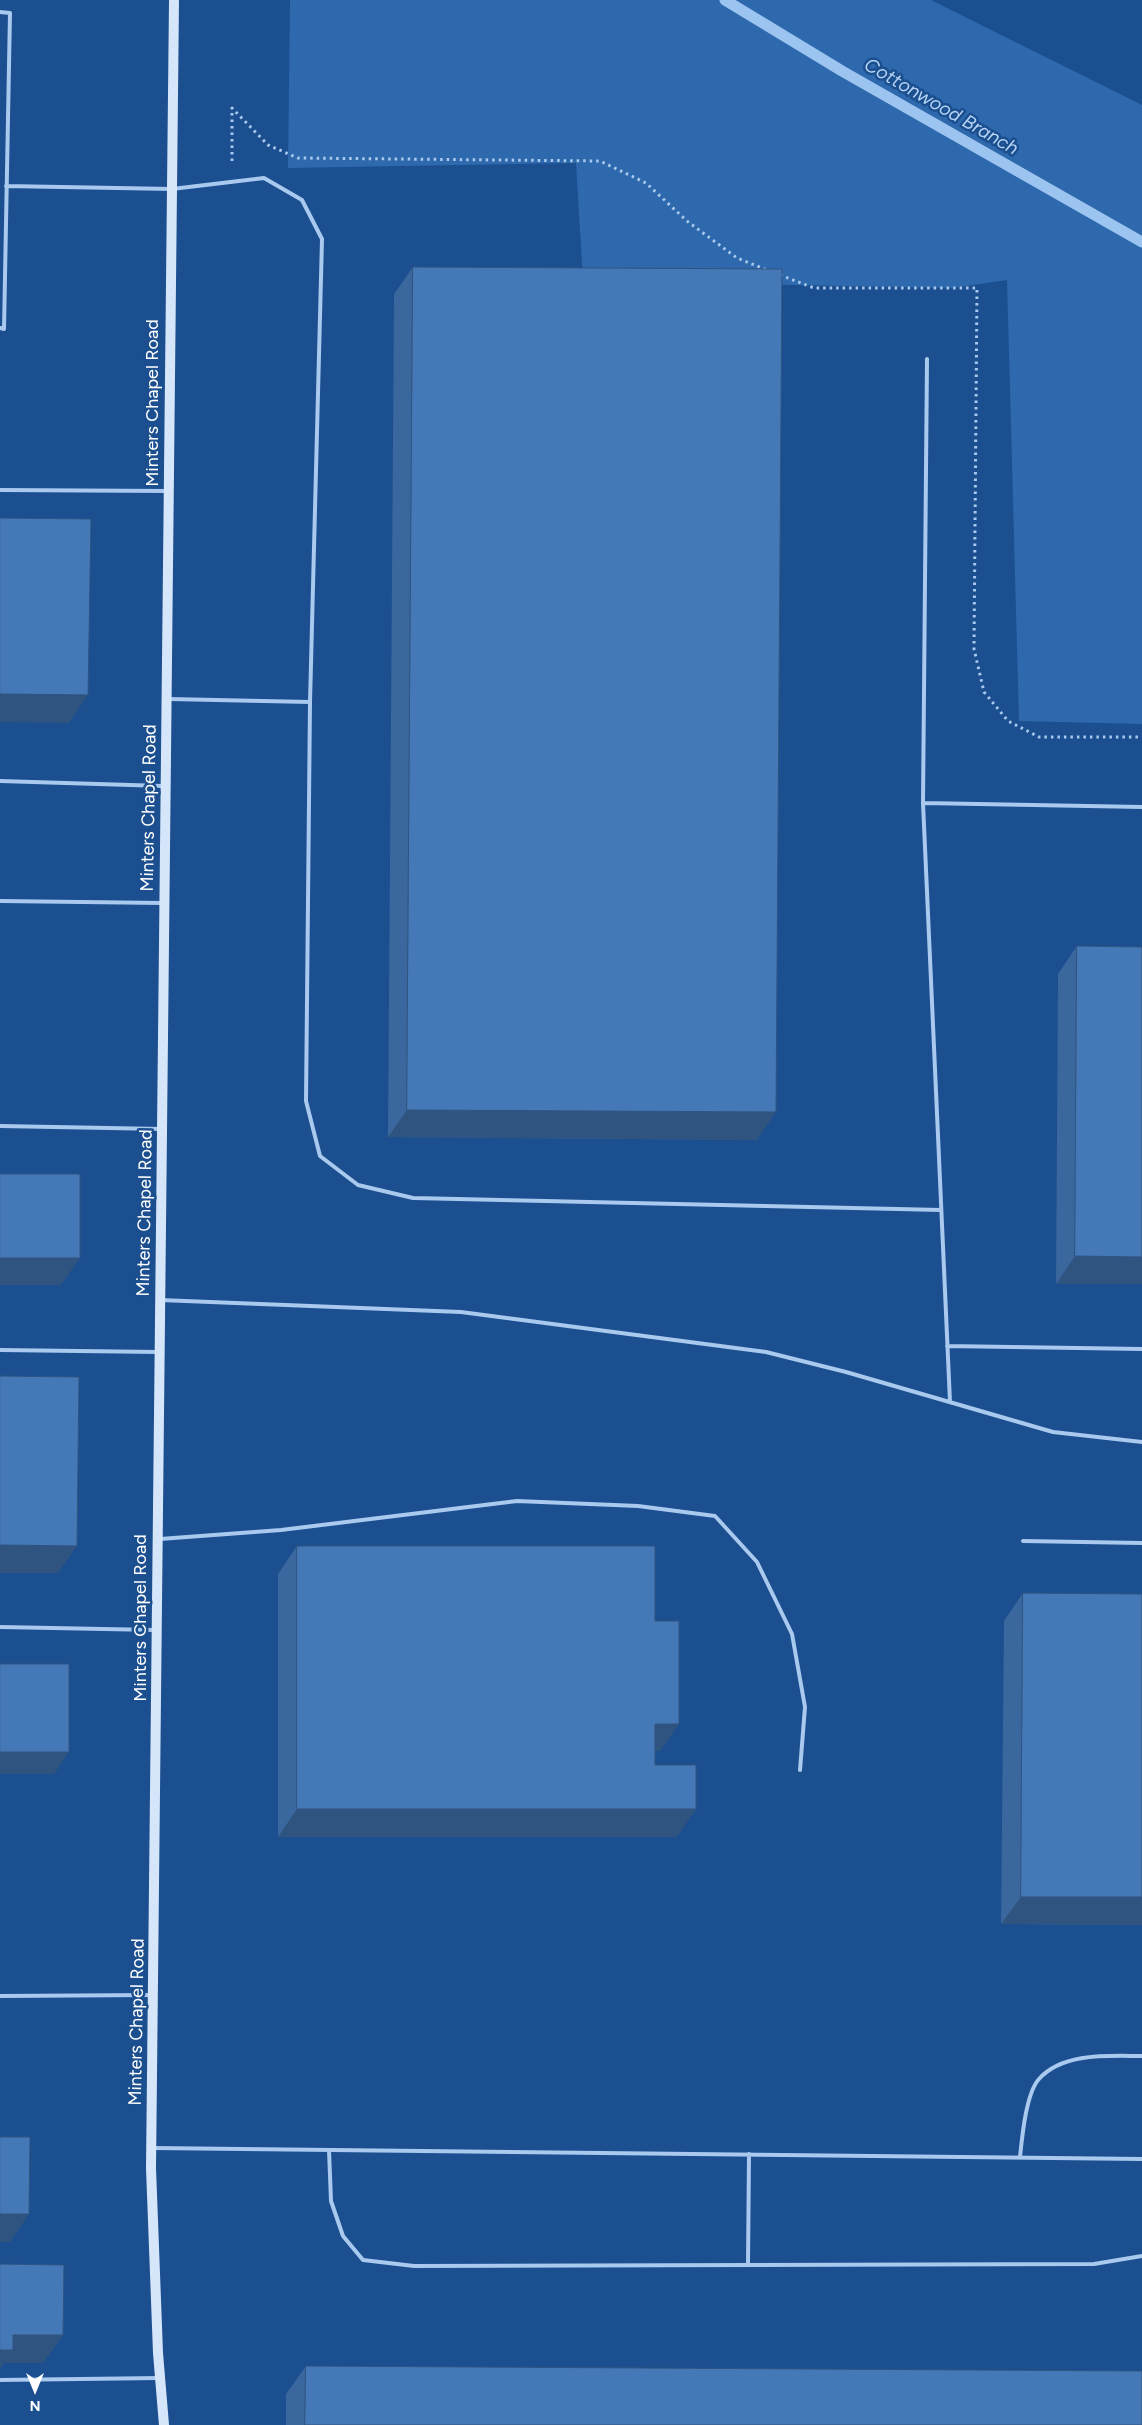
<!DOCTYPE html>
<style>
body{margin:0}
#map{position:relative;width:1142px;height:2425px;overflow:hidden;background:#1b4f8f;font-family:Figtree,sans-serif}
canvas{display:block}
.north{position:absolute;left:10px;top:2365px;width:50px;height:50px;-webkit-text-stroke:4px #1b4f8f;paint-order:stroke;rotate:180deg;font-size:14px;font-weight:700;line-height:20px;text-align:center;color:#fff}
.north::after{content:'';display:block;margin:auto;width:18px;height:22px;background:#fff;clip-path:polygon(50% 0,100% 100%,50% 72%,0 100%)}
</style>
<div id="map">
<canvas width="1142" height="2425"></canvas>
<div class="north">N</div>
</div>
<script>
const c = document.querySelector('canvas').getContext('2d');
c.lineJoin = 'round';
function fillPath(path, color) {
  c.fillStyle = color;
  c.fill(path, 'evenodd');
}
function strokePath(path, color, width, dash) {
  c.strokeStyle = color;
  c.lineWidth = width;
  c.lineCap = dash ? 'butt' : 'round';
  c.setLineDash(dash || []);
  c.stroke(path);
}
function drawText(font, color, halo, rows, align = 'center') {
  c.font = font + ' Figtree,sans-serif';
  c.lineWidth = 5;
  c.setLineDash([]);
  c.textBaseline = 'middle';
  c.strokeStyle = halo;
  c.fillStyle = color;
  for (const [text, x, y, turn = 0] of rows) {
    c.save();
    c.translate(x, y);
    c.rotate((+turn || 0) * Math.PI / 180);
    c.textAlign = isNaN(turn) ? turn : align;
    if (halo) c.strokeText(text, 0, 0);
    c.fillText(text, 0, 0);
    c.restore();
  }
}
fillPath(new Path2D(`
 M290 0H931L1142 105V724L1019 721 1007 280 953 288 583 281 576 163 288 168Z`), '#2e69ad');
strokePath(new Path2D(`
 M725 0 842 71 1142 242`), '#9cc4f0', 11);
strokePath(new Path2D(`
 M232 161V108L268 145 298 158 600 161 646 183 687 221 737 258 767 270
 M780 275 814 288H977L974 649 984 692 1008 721 1039 737H1142`), '#a9c9ee', 3, [2.5, 4]);
strokePath(new Path2D(`
 M0 12 10 13 4 329 0 328
 M6 186 172 189 264 178 302 200 322 239 310 702
 M0 490 168 491
 M169 699 310 702 306 1101 320 1156 358 1185 413 1198 941 1210
 M0 781 163 786
 M923 803 927 359
 M0 901 163 903
 M0 1126 162 1129
 M160 1300 461 1312 766 1352 846 1372 1053 1432 1142 1442
 M947 1346 1142 1349
 M0 1350 158 1352
 M950 1402 923 803 1142 807
 M160 1539 281 1530 517 1501 638 1506 715 1516 757 1562 792 1634 805 1707 800 1770
 M1023 1541 1142 1543
 M0 1627 155 1630
 M0 1996 151 1995
 M152 2148 1142 2159
 M329 2150 331 2201 343 2236 363 2260 414 2266 1094 2264 1142 2256
 M1020 2157C1022 2138 1026 2093 1039 2079 1063 2052 1110 2056 1142 2056
 M748 2265 749 2154
 M0 2380 160 2378`), '#a9c9ee', 4);
strokePath(new Path2D(`
 M164 2425 158 2353 151 2168 174 0`), '#d6e6fa', 10);
fillPath(new Path2D(`
 M413 267 757 1140 388 1137 394 294Z
 M1077 946 1142 947V1284H1056L1058 974Z
 M297 1546 655 1621 660 1751H655V1765L677 1837H278V1574Z
 M1023 1593 1142 1925 1001 1924 1004 1621Z
 M306 2366 1142 2425H286V2394Z`), '#3a679d');
fillPath(new Path2D(`
 M0 694 88 695 69 723 0 722Z
 M407 1110 776 1112 757 1140 388 1137Z
 M1075 1256 1142 1257V1284H1056Z
 M0 1258H80L61 1285H0Z
 M0 1545 77 1546 58 1573H0Z
 M655 1724H679L660 1751H635Z
 M0 1752H69L54 1774H0Z
 M297 1809H696L677 1837H278Z
 M1021 1897H1142V1925L1001 1924Z
 M0 2214H29L10 2242H0Z
 M13 2335H63L43 2363H4L0 2369V2350Z`), '#305480');
const building = new Path2D(`
 M413 267 782 269 776 1112 407 1110Z
 M0 518 91 519 88 695 0 694Z
 M1077 946 1142 947V1257L1075 1256Z
 M0 1174H80V1258H0Z
 M0 1376 79 1377 77 1546 0 1545Z
 M297 1546H655V1621H679V1724H655V1765H696V1809H297Z
 M1023 1593 1142 1594V1897H1021Z
 M0 1664H69V1752H0Z
 M0 2137H30L29 2214H0Z
 M0 2264 64 2265 63 2335H13V2350H0Z
 M306 2366 1142 2371V2425H305Z`);
fillPath(building, '#4478b7');
strokePath(building, '#305480', 1);
drawText('18px', '#fff', '#1b4f8f', [
 ["Minters Chapel Road",153,403,-90],
 ["Minters Chapel Road",149,808,-89],
 ["Minters Chapel Road",145,1213,-89],
 ["Minters Chapel Road",141,1618,-90],
 ["Minters Chapel Road",137,2022,-89]
]);
drawText('italic 19px', '#b5d3f5', '#1b4f8f', [
 ["Cottonwood Branch",941,107,30]
]);
</script>
